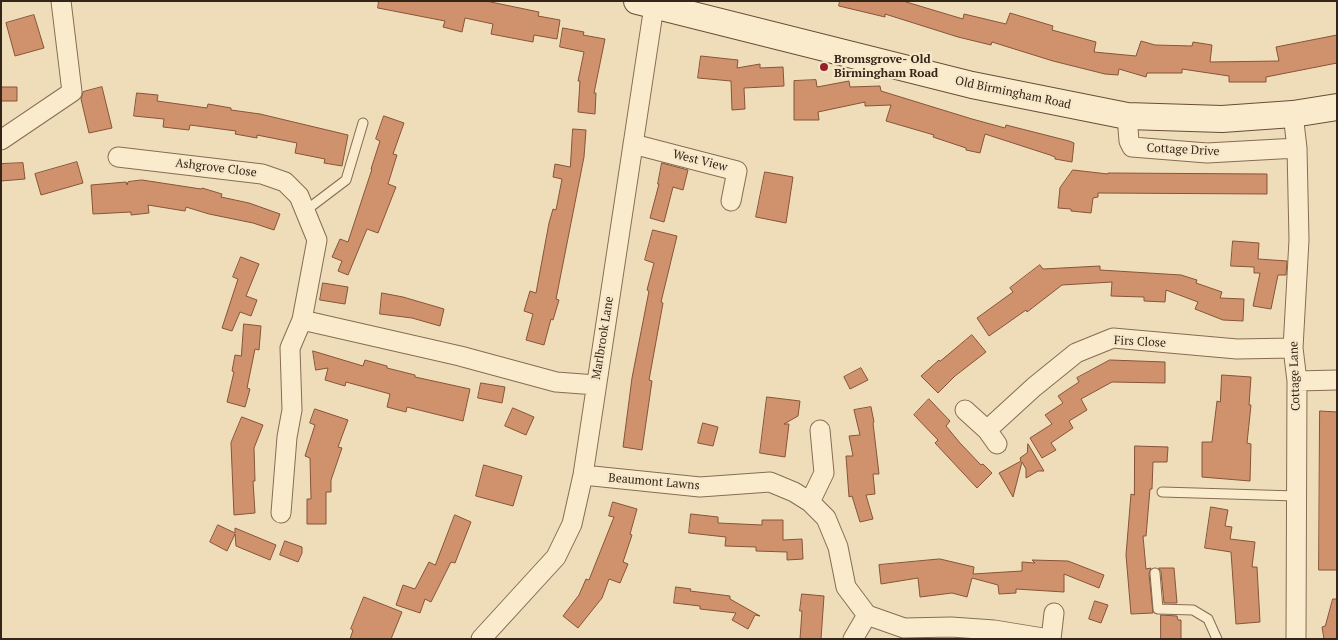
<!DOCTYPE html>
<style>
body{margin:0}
#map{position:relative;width:1338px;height:640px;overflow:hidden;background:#efddb9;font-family:"PT Serif",serif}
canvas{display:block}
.frame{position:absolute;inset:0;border:2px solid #342519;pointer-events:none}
</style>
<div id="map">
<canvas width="1338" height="640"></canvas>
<div class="frame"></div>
</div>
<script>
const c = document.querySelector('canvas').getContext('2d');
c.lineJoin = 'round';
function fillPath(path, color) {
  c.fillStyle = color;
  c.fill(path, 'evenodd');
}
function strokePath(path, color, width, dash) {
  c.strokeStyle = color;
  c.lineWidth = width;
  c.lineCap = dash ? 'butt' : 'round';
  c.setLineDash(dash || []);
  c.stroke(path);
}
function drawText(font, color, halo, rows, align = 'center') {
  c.font = font + ' "PT Serif",serif';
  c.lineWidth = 4.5;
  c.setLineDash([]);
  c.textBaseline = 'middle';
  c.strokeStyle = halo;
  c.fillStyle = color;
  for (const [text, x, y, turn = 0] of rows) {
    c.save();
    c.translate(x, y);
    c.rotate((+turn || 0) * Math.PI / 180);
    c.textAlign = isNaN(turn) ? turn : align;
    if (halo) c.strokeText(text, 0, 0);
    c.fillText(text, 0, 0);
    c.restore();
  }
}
const building = new Path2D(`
 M379 1H486L539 12 538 16 560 20 557 39 534 35 533 42 491 34 493 24 465 18 462 32 443 27 445 21 378 8Z
 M840 1H903L963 19 964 14 1006 24 1010 13 1053 26 1052 30 1096 42 1094 52 1136 56 1141 41 1155 45 1192 46 1193 42 1212 45 1210 62 1279 61 1276 47 1337 35V63L1266 77V82H1229V76L1182 69V73H1147L1146 77 1119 69 1118 75 1105 74 1053 61 992 42 991 45 958 37 885 14V17L839 6Z
 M34 15 44 48 15 56 6 23Z
 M563 28 584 32 583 35 605 39 594 93H596L595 114 578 112 580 81H578L584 52 560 47Z
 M701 56 738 60 737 68 760 64V68L783 67 784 86 744 88 745 109 732 110 731 81 698 78Z
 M816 80 817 87 849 81 850 87 880 86 881 91 972 119 1005 128 1006 125 1069 141 1074 143 1072 162 1055 159V157L1050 155 985 134 980 153 966 150V148L933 137 934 135 886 121 891 105 865 106V102L818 112 819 120H794V81Z
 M1 87H17V101H1Z
 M102 87 112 128 89 133 81 99 83 92Z
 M137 93 158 95 157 101 207 108 208 104 231 108V110L260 114 348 135 342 166 324 163 325 159 295 153 297 143 257 135V138L235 134 236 131 190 125 189 130 163 127 164 119 134 116Z
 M384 116 404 123 393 154 397 155 388 184 396 187 378 233 367 229 348 275 338 271 342 261 332 257 340 239 348 242 372 169H371L380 141 376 139Z
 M573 129 586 130 584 157 556 299 559 300 553 320 551 319 544 345 526 340 533 314 524 311 530 291 536 293 549 223 553 209 556 210 562 179 553 177 555 164 570 167Z
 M77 162 83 183 41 195 35 174Z
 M23 163 25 179 1 181V164Z
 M662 163 688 170 683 190 673 187 664 222 650 218 659 184H658Z
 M1073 170 1108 174V173L1267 174V194L1098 193V197L1093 198 1091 213 1071 211V209L1058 208 1060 188Z
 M765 172 793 177 786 223 756 217Z
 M142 180 201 189 202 188 222 194 221 197 249 203 280 214 274 230 253 223 209 214 186 207 185 211 148 205 149 213 131 215V212L93 214 91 185 126 182 127 185 128 182Z
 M653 230 677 236 661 302 663 303 649 380 652 381 642 450 623 447 632 378 649 291 647 290 654 263 645 260Z
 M1233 241 1259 243 1258 259 1287 261 1286 275H1278L1271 309 1253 306 1260 273H1254V267L1231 266Z
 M241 257 259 264 246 296 257 300 251 316 240 312 232 331 222 328 238 279 233 277Z
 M1040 265 1043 269 1100 266V270L1181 275 1197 280 1196 283 1222 292 1220 298 1244 299 1243 321 1223 320 1195 309 1198 302 1166 290 1165 302 1144 301V297L1111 296 1112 282 1062 285 1027 312 1026 310 989 336 977 318 1013 292 1010 288Z
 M323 283 348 287 345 304 320 300Z
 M382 293 403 297 444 309 440 326 412 318 380 314Z
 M244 324 261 326 259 350 255 349 247 388 250 389 245 407 227 402 234 372 232 371 235 355 241 356Z
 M972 335 986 352 955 376 938 393 921 376 939 360 940 361Z
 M313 351 363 366 365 360 387 366V368L415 375V377L470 389 463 421 407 407 406 412 387 407 390 394 346 382 345 386 325 380 328 368 316 370Z
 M1110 360 1165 362V383L1112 382 1081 399 1087 410 1069 421 1073 428 1051 443 1056 450 1042 458 1030 438 1052 424 1045 415 1063 403 1058 396 1079 382 1077 378Z
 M861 368 868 380 850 389 844 377Z
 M1222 375 1251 377 1249 405H1251L1247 443 1251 444 1250 481 1202 477V442H1212L1217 401 1220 402Z
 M481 383 505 387 502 403 478 398Z
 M767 397 800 401 798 416 784 424H789L785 457 760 453Z
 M929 399 950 421 946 426 960 443 981 465 983 464 992 473 977 488 935 443 938 440 914 415Z
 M871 407 874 422 873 423 879 474H873L875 494 866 495 873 519 860 522 852 496 849 497 846 456H853L849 436 860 435 854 410Z
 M513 408 534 417 526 435 505 426Z
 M315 409 348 420 338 447 342 448 331 480V492H326V524H307V499H311L310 458 305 456 315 425 310 423Z
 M1320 411 1337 412V570H1319Z
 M242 417 263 425 254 448 255 481H253L255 513 234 515 231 443Z
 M703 423 718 427 713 446 698 443Z
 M1028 444 1044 471H1038L1026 478V469L1022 462 1013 497 999 473 1021 461 1020 458 1027 453Z
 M1135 446 1168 447 1167 462H1153L1152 489H1150L1146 536H1143L1146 569 1151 568 1149 574 1153 613 1131 614 1126 555 1131 494 1134 495Z
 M484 465 522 476 513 506 476 496Z
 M613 502 637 509 630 534 632 535 623 562 628 564 620 583 609 579 602 598 578 628 563 616 579 595 586 579 589 580 614 517 609 516Z
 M1211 507 1228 510 1225 526 1232 527 1230 539 1255 542 1252 567H1257L1260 622 1236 624 1231 552 1205 548Z
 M691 514 718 517V523L762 525V520H783V540L802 539 803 559 787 560V552L756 551V547L725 546 726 537 689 533Z
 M455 515 471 522 455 563 451 562 431 602 425 599 420 613 396 605 403 585 415 589 429 562 435 565Z
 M218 525 235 533V528L276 545 270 560 236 546 235 534 227 551 210 542Z
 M285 541 302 547V553L298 562 280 555Z
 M940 559 974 567 973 574 1022 571V562L1035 563 1032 560 1068 561 1104 575 1099 588 1064 574V592L1016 589V593L999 594 998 585 972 578 967 597 952 593 920 597 918 578 881 584 879 565Z
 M1159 568H1174L1177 603H1164L1161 572Z
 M676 587 691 589 690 591 730 596V599L760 616 755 615 748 629 732 620 736 613 700 609V606L674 603Z
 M802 594 824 596 821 639H800L802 611H800Z
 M364 597 402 612 391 639H350L353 630 351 629Z
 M1333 599H1337V639H1324L1322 627 1325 626Z
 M1095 601 1108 605 1101 623 1089 619Z
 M1161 615 1177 616 1178 620H1181V639H1161Z`);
fillPath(building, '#d0926d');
strokePath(building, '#865438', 1);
const lane = new Path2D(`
 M305 211 346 180 363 123
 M1162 492 1296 496
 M1155 573 1158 609 1193 610 1208 619 1217 639`);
const street = new Path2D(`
 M1293 114 1297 148 1299 240 1293 348 1297 381 1296 639
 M1127 116 1129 141 1132 147 1207 153 1297 148
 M1 140 72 92 61 1
 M633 144 737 171 731 201
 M118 157 262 174 285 182 299 196 317 240 302 320 460 356 556 382 596 385
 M1297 381 1337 380
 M965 410 987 430 997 444
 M987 430 1034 387 1076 353 1113 338 1237 349 1293 348
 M583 475 700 487 770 482 794 492 810 502 826 518 838 547 846 587 867 615 904 628 951 627 994 630 1049 639
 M810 502 824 473 820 430
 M281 513 287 437 292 410 290 348 302 320
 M481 639 556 557 572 524 583 475 654 6
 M853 639 867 615
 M1051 639 1054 613`);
const secondary = new Path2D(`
 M637 1 972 85 1127 116 1222 119 1293 114 1337 107`);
strokePath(lane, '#866c54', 11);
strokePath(street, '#866c54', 21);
strokePath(secondary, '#684d37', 28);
strokePath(lane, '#faebcc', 9);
strokePath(street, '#faebcc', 19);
strokePath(secondary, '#faebcc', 26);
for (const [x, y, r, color] of [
 [824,67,5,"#982127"]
]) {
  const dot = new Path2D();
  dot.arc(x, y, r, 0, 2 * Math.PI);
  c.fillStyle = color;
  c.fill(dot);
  strokePath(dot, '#f7e7c9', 2);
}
drawText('bold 12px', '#342519', '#f7e7c9', [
 ["Bromsgrove- Old",834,60],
 ["Birmingham Road",834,74]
], 'left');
drawText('12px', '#342519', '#f7e7c9', [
 ["Old Birmingham Road",1013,93,12],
 ["Cottage Drive",1183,150,3],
 ["West View",700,161,14],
 ["Ashgrove Close",216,168,7],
 ["Marlbrook Lane",603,338,-81],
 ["Firs Close",1140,342,3],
 ["Cottage Lane",1295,376,-92],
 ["Beaumont Lawns",654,482,5]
]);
</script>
